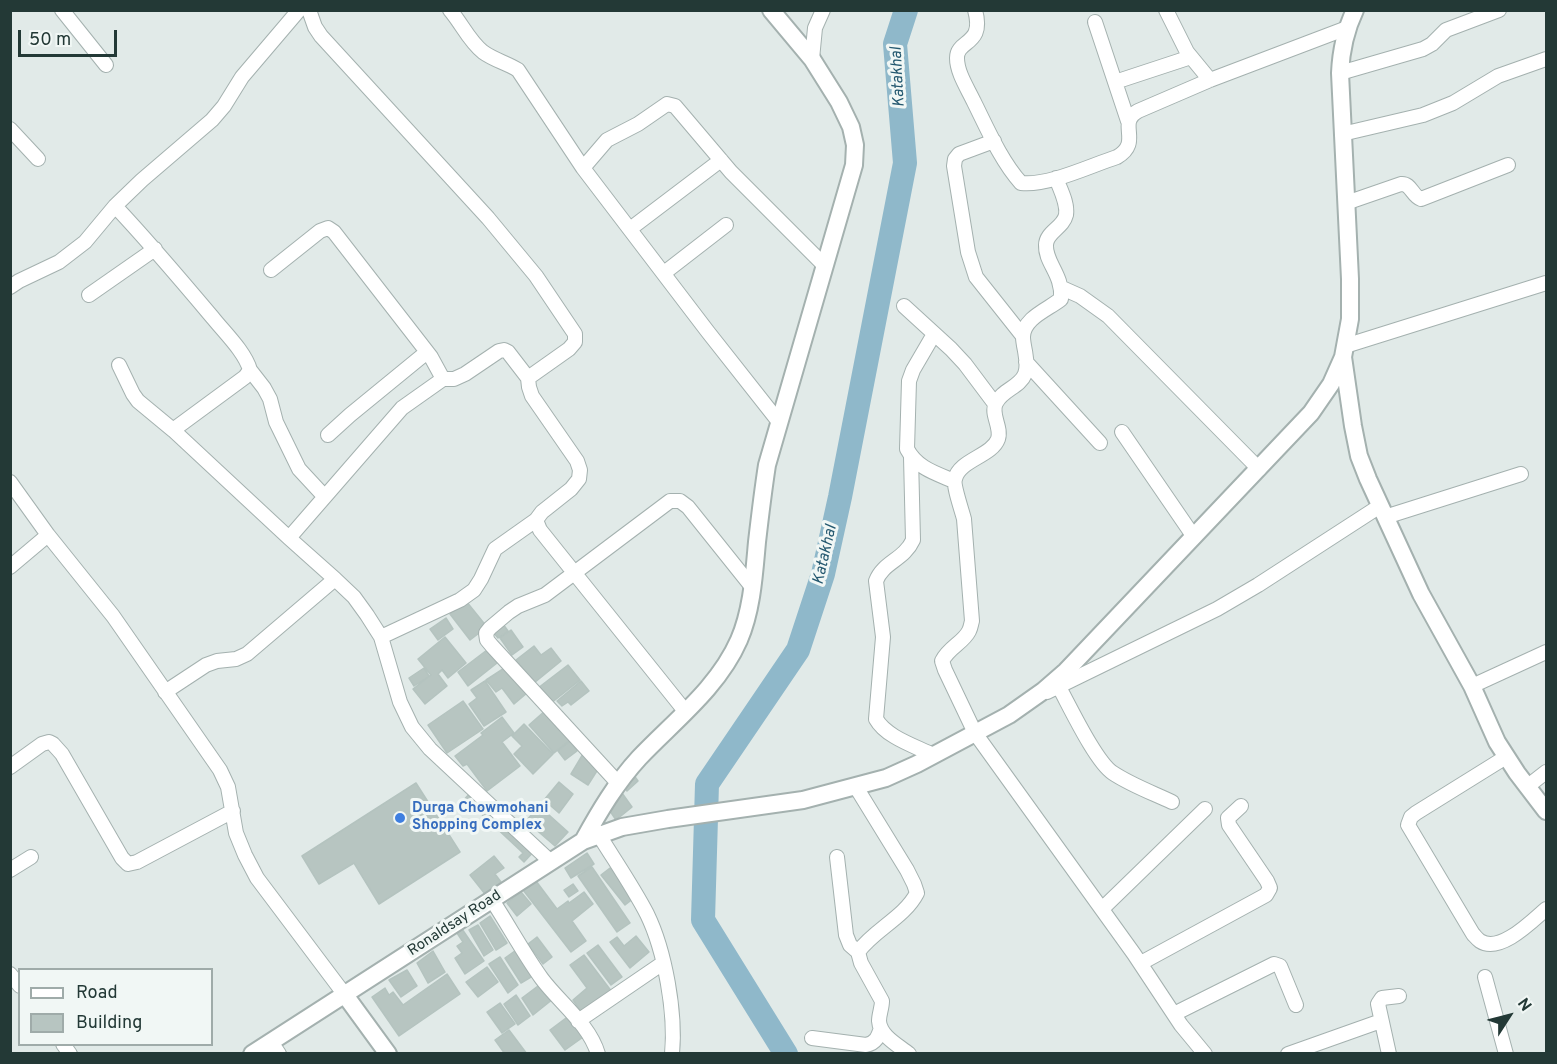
<!DOCTYPE html>
<style>
body{margin:0}
#map{position:relative;width:1557px;height:1064px;overflow:hidden;background:#e1eae8;font-family:Overpass,sans-serif}
canvas{display:block}
.frame{position:absolute;inset:0;border:12px solid #233936;pointer-events:none}
.legend{position:absolute;left:18px;top:968px;width:195px;height:78px;box-sizing:border-box;background:#f1f7f5;border:2px solid #9faba9;margin:0;padding:8px 10px;list-style:none;font-size:18px;color:#233936}
.legend li{display:flex;align-items:center;gap:12px;height:30px}
.legend b{width:30px;border:2px solid #9faba9}
.north{position:absolute;left:1479px;top:986px;width:60px;height:60px;-webkit-text-stroke:4px #f1f7f5;paint-order:stroke;rotate:54deg;font-size:16px;font-weight:700;line-height:24px;text-align:center;color:#233936}
.north::after{content:'';display:block;margin:auto;width:21px;height:27px;background:#233936;clip-path:polygon(50% 0,100% 100%,50% 72%,0 100%)}
.scale{position:absolute;left:18px;top:30px;width:99px;height:27px;box-sizing:border-box;border:3px solid #233936;border-top:0;padding-left:8px;font-size:18px;line-height:21px;white-space:nowrap;color:#233936;-webkit-text-stroke:4px #f1f7f5;paint-order:stroke}
</style>
<div id="map">
<canvas width="1557" height="1064"></canvas>
<div class="frame"></div>
<ul class="legend">
<li><b style="height:8px;background:#fff"></b>Road</li>
<li><b style="height:16px;background:#b7c5c1"></b>Building</li>
</ul>
<div class="north">N</div>
<div class="scale">50 m</div>
</div>
<script>
const c = document.querySelector('canvas').getContext('2d');
c.lineJoin = 'round';
function strokePath(path, color, width, dash) {
  c.strokeStyle = color;
  c.lineWidth = width;
  c.lineCap = dash ? 'butt' : 'round';
  c.setLineDash(dash || []);
  c.stroke(path);
}
function fillPath(path, color) {
  c.fillStyle = color;
  c.fill(path, 'evenodd');
}
function drawText(font, color, halo, rows, align = 'center') {
  c.font = font + ' Overpass,sans-serif';
  c.lineWidth = 6;
  c.setLineDash([]);
  c.textBaseline = 'middle';
  c.strokeStyle = halo;
  c.fillStyle = color;
  for (const [text, x, y, turn = 0] of rows) {
    c.save();
    c.translate(x, y);
    c.rotate((+turn || 0) * Math.PI / 180);
    c.textAlign = isNaN(turn) ? turn : align;
    if (halo) c.strokeText(text, 0, 0);
    c.fillText(text, 0, 0);
    c.restore();
  }
}
strokePath(new Path2D(`
 M786 1054 703 920 707 784 798 650 823 574 840 497 905 163 895 44 906 10`), '#8fb8ca', 24);
const building = new Path2D(`
 M466 601 487 627 470 640 450 614Z
 M446 618 453 629 438 640 430 629Z
 M503 624 508 631 498 638 493 632Z
 M511 630 523 647 512 655 500 638Z
 M445 637 466 663 448 678 442 670 438 674 447 686 425 704 413 689 431 675 418 659Z
 M534 646 541 655 551 648 561 661 534 683 516 660Z
 M487 650 497 663 468 686 458 672Z
 M568 665 580 680 550 704 538 688Z
 M506 667 527 693 514 704 502 688 496 692 486 680Z
 M424 668 429 676 414 686 409 678Z
 M485 681 506 712 484 726 469 704 477 698 471 690Z
 M581 681 589 691 571 705 568 702 562 706 557 701Z
 M463 701 483 729 447 753 428 725Z
 M546 710 571 739 554 753 529 725Z
 M502 717 514 733 502 742 520 766 487 791 467 764 463 766 455 756 483 735 481 733Z
 M524 724 553 754 533 774 514 754 522 746 512 736Z
 M570 741 577 751 565 760 558 751Z
 M583 754 600 766 588 785 571 774Z
 M633 774 638 781 627 791 622 784Z
 M559 782 573 794 559 813 544 800Z
 M416 783 460 852 379 904 354 863 319 884 302 856Z
 M471 792 482 801 472 813 461 803Z
 M622 793 632 807 616 820 606 805Z
 M484 801 536 849 524 862 519 857 523 853 476 809Z
 M539 806 568 832 555 846 526 821Z
 M587 853 594 864 571 878 565 868Z
 M494 856 504 868 495 874 501 882 485 894 470 875Z
 M592 867 630 923 617 932 578 876Z
 M610 868 634 898 625 905 601 875Z
 M533 877 557 909 568 901 569 903 584 892 593 904 572 921 586 941 571 952 520 886Z
 M573 884 578 891 569 897 564 890Z
 M521 892 531 904 517 916 507 903Z
 M490 916 507 943 496 950 480 923Z
 M478 925 493 950 484 956 469 930Z
 M462 929 484 961 465 974 455 958 462 953 457 946 463 942 457 933Z
 M636 936 649 952 630 968 610 942 617 937 624 946Z
 M537 937 552 957 543 964 528 944Z
 M598 945 622 977 611 985 587 953Z
 M519 948 536 974 521 983 505 958Z
 M433 951 445 972 428 983 417 963Z
 M584 955 612 992 583 1014 573 1000 587 988 570 965Z
 M500 957 518 985 508 993 489 964Z
 M487 967 498 982 478 997 466 982Z
 M407 970 417 986 401 997 389 980Z
 M447 974 460 994 399 1036 372 997 385 988 389 995 393 992 403 1005Z
 M542 983 553 999 533 1015 522 998Z
 M516 995 530 1016 518 1025 504 1004Z
 M500 1003 515 1024 502 1033 487 1012Z
 M570 1015 586 1035 565 1050 550 1030Z
 M509 1030 527 1054H505L495 1040Z`);
fillPath(building, '#b7c5c1');
strokePath(building, '#b4c3bf', 1.5);
const minor = new Path2D(`
 M62 10 106 65
 M309 10 315 27 321 36 488 218 536 276 575 334V342L569 349 528 378 529 387 532 396 577 461 580 470 579 479 571 489 542 512 536 520 540 530 685 711
 M450 10C462 24 469 41 483 52 494 60 507 63 518 70L583 168 708 332 779 422
 M975 10C985 46 957 39 957 58 957 73 968 89 974 102 987 128 1001 161 1021 183 1049 186 1089 166 1117 157 1143 142 1116 123 1138 111L1210 80 1347 28
 M1166 10 1187 52 1210 80
 M1095 22 1128 121
 M812 59 815 28 823 10
 M1340 73 1423 49 1432 44 1446 30 1499 10
 M1115 82 1191 57
 M10 129 38 159
 M1342 134 1423 115 1453 103 1498 76 1546 59
 M994 141 959 154 955 159 954 166 968 252 976 277 1022 335
 M583 168 607 140 638 124 667 104 675 106 731 172 824 265
 M1056 178C1060 189 1068 203 1066 215 1063 228 1046 232 1046 245 1045 263 1063 274 1061 299 1049 309 1023 318 1023 337 1023 341 1024 346 1025 351 1026 357 1028 367 1025 374 1020 387 1002 390 996 403 990 414 1002 427 998 439 992 456 959 460 955 479 953 485 962 511 964 519L972 621C971 624 971 627 969 631 963 643 949 647 942 661L945 670 975 733 1134 954 1181 1025 1205 1054
 M1346 203 1401 184C1411 183 1412 196 1421 199L1508 165
 M115 206C149 242 181 280 213 318 225 333 245 352 250 370L245 377 173 430 289 538 335 579 354 597 367 615 381 637 400 702 412 727 430 749 551 862
 M630 229 721 160
 M271 270 320 231 328 228 334 232 431 357 443 379
 M664 273 726 225
 M10 287 19 281 59 262 85 242 115 206 142 180 212 120 224 106 242 77 299 10
 M1062 288 1080 296 1108 316 1259 469
 M89 295 155 249
 M904 306 951 349 965 364 995 404
 M934 334 913 370 909 381 907 449C917 468 935 473 954 481
 M1345 346 1546 283
 M1026 362 1100 443
 M119 365 133 394 138 401 173 430
 M250 370 264 388 270 399 276 422 299 469 324 496
 M1122 432 1194 537
 M328 435 350 415 427 352
 M911 457 913 540C904 560 883 562 876 581L883 637 876 719C886 737 915 746 933 755
 M10 482 48 535 113 616 220 770 228 787 236 833 245 855 257 878 345 995
 M1385 517 1521 474
 M289 538 402 408 443 379H454L465 374 499 351 504 350 508 352 528 378
 M10 567 48 535
 M381 637 460 600 474 590 481 579 495 549 536 520
 M1472 686 1546 652
 M1059 687C1070 707 1096 762 1113 773 1131 785 1153 793 1172 802
 M165 692 206 665 217 661 236 659 247 654 335 579
 M1047 692 1217 609 1258 585 1380 506
 M1506 757 1416 813 1411 817 1408 825 1473 934C1475 936 1477 939 1480 941 1500 954 1532 921 1546 909
 M10 767 42 744 49 742 53 744 62 754 122 858 128 864 137 862 233 811
 M618 783 492 646 487 640 486 633 490 628 509 612 518 606 545 595 670 501H680L688 507 752 587
 M1528 786 1546 772
 M856 787 907 870 914 884 917 893C904 918 875 929 858 952L861 963 882 1001C882 1008 879 1014 879 1021 880 1036 898 1045 909 1054
 M599 835C615 861 633 887 647 914 665 951 676 1013 672 1054
 M837 857 846 935 850 945 858 952
 M10 870 31 857
 M492 900C509 926 524 954 542 979 560 1003 589 1024 598 1054
 M1102 909 1205 809
 M1141 963 1266 895 1270 888 1267 881 1229 825 1228 818 1241 806
 M10 974 20 986
 M1485 977 1506 1054
 M1174 1014 1274 964 1280 966 1296 1005
 M578 1021 663 963
 M812 1038 866 1045C876 1043 878 1037 881 1028
 M271 1042 279 1054
 M63 1044 70 1054
 M1288 1054 1381 1021
 M1389 1054 1378 1004 1382 998 1399 996`);
const tertiary = new Path2D(`
 M1343 357 1353 426 1359 456 1368 479 1421 594 1472 686 1497 742 1517 773 1546 811
 M583 841C599 812 616 783 639 758 674 721 718 688 739 640 752 610 754 575 757 542 760 516 763 491 767 465L854 165 855 145 851 127 839 102 812 59 771 10
 M345 995 388 1054
 M252 1054 583 841 622 827 668 819 803 800 886 778 917 764 1009 715 1043 691 1066 671 1311 413 1331 384 1343 357 1350 319V279L1340 73C1341 51 1345 31 1355 10`);
strokePath(minor, '#a4b1af', 16);
strokePath(tertiary, '#a4b1af', 20);
strokePath(minor, '#fff', 14);
strokePath(tertiary, '#fff', 16);
for (const [x, y, r, color] of [
 [400,818,6,"#3f7fe0"]
]) {
  const dot = new Path2D();
  dot.arc(x, y, r, 0, 2 * Math.PI);
  c.fillStyle = color;
  c.fill(dot);
  strokePath(dot, '#f1f7f5', 2);
}
drawText('bold 15px', '#366cbe', '#f1f7f5', [
 ["Durga Chowmohani",412,809],
 ["Shopping Complex",412,826]
], 'left');
drawText('15px', '#233936', '#f1f7f5', [
 ["Ronaldsay Road",455,924,-33]
]);
drawText('italic 16px', '#24586f', '#f1f7f5', [
 ["Katakhal",899,77,-93],
 ["Katakhal",826,555,-77]
]);
</script>
